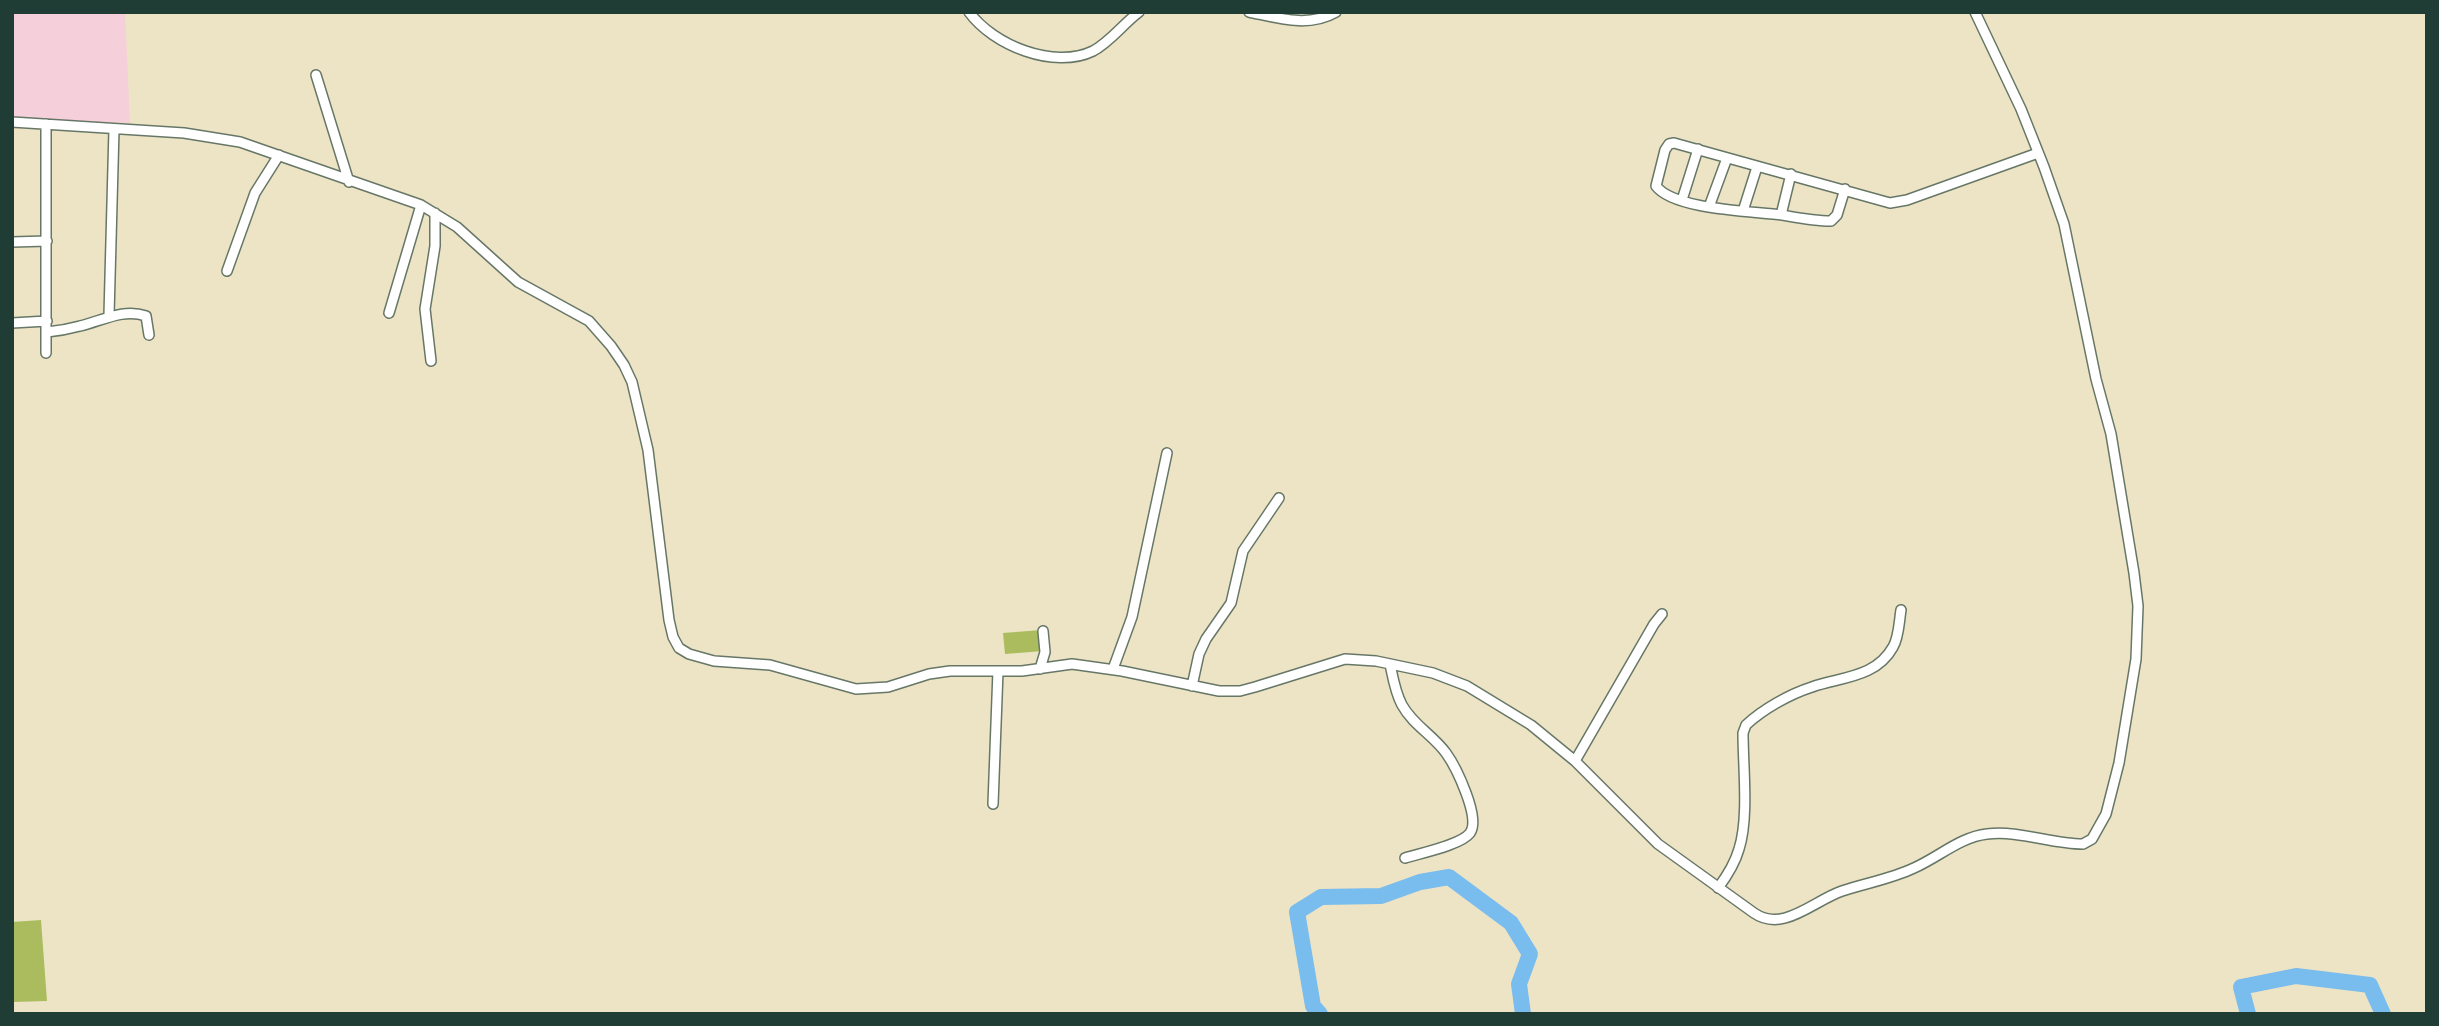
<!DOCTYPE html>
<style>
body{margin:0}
#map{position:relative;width:2439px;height:1026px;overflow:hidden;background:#ede4c5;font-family:"IM FELL Double Pica",serif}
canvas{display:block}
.frame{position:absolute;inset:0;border:14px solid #1f3d34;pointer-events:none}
</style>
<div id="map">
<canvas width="2439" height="1026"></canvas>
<div class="frame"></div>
</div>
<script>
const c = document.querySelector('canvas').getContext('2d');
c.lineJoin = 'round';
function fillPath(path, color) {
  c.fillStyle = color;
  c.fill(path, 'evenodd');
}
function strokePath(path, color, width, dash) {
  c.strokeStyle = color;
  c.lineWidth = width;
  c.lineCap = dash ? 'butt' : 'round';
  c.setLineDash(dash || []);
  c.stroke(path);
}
fillPath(new Path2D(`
 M12 12H125L130 123 12 119Z`), '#f5cfd9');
fillPath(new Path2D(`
 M1041 630 1043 651 1005 654 1003 633Z
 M41 920 47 1001 12 1002V922Z`), '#abbc5f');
strokePath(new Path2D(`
 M1320 1014 1313 1006 1297 912 1321 897 1381 896 1420 882 1449 877 1511 923 1530 954 1519 984 1523 1014
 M2248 1014 2241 987 2296 976 2370 985 2383 1014`), '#79bcee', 16);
const minor = new Path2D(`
 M969 12C993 45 1054 70 1093 51 1110 42 1123 24 1139 12
 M1249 12C1278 18 1308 28 1336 12
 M316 75 349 182
 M12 122 184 133 240 142 421 205 457 227 518 282 589 321 611 346 624 365 632 382 648 450 669 620 673 637 679 648 689 654 714 661 770 665 856 689 888 687 929 674 950 671H1022L1072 664 1122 671 1219 691H1240L1255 687 1345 659 1376 661 1433 673 1467 686 1531 725 1575 761 1658 844 1754 913C1783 933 1813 901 1842 891 1866 883 1891 879 1914 868 1939 857 1960 837 1987 834 2019 830 2051 844 2083 844L2092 839 2106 814 2119 763 2136 659 2138 606 2134 573 2111 434 2096 379 2064 224 2044 167 2021 109 1975 12
 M1845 189 1837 215 1831 221C1814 221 1799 218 1782 215 1753 211 1674 210 1656 186L1665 150 1669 144 1674 143 1890 203 1907 200 2038 153
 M1682 200 1698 149
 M1709 207 1727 158
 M1743 211 1757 167
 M1781 215 1791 174
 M12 242 47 241
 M227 271 255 193 279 155
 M389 313 421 205
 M109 315 114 129
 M12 323 47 321
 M47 332C58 331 69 329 80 326 102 321 123 308 146 316L149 335
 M46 353V124
 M431 361 425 309 435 246V213
 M1390 664C1393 678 1395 692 1402 705 1413 725 1433 735 1446 753 1456 767 1481 818 1470 833 1461 845 1421 853 1405 858
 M1040 669 1045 652 1043 631
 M1113 669 1132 617 1167 453
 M1192 686 1199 654 1206 639 1231 603 1243 551 1279 498
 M1575 761 1654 624 1662 614
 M993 804 998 671
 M1718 888C1727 876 1735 863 1739 849 1749 818 1743 767 1743 733L1746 725C1763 709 1790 694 1812 687 1840 677 1876 678 1893 647 1899 637 1899 622 1901 610`);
strokePath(minor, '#677767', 12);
strokePath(minor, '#fff', 9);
</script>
